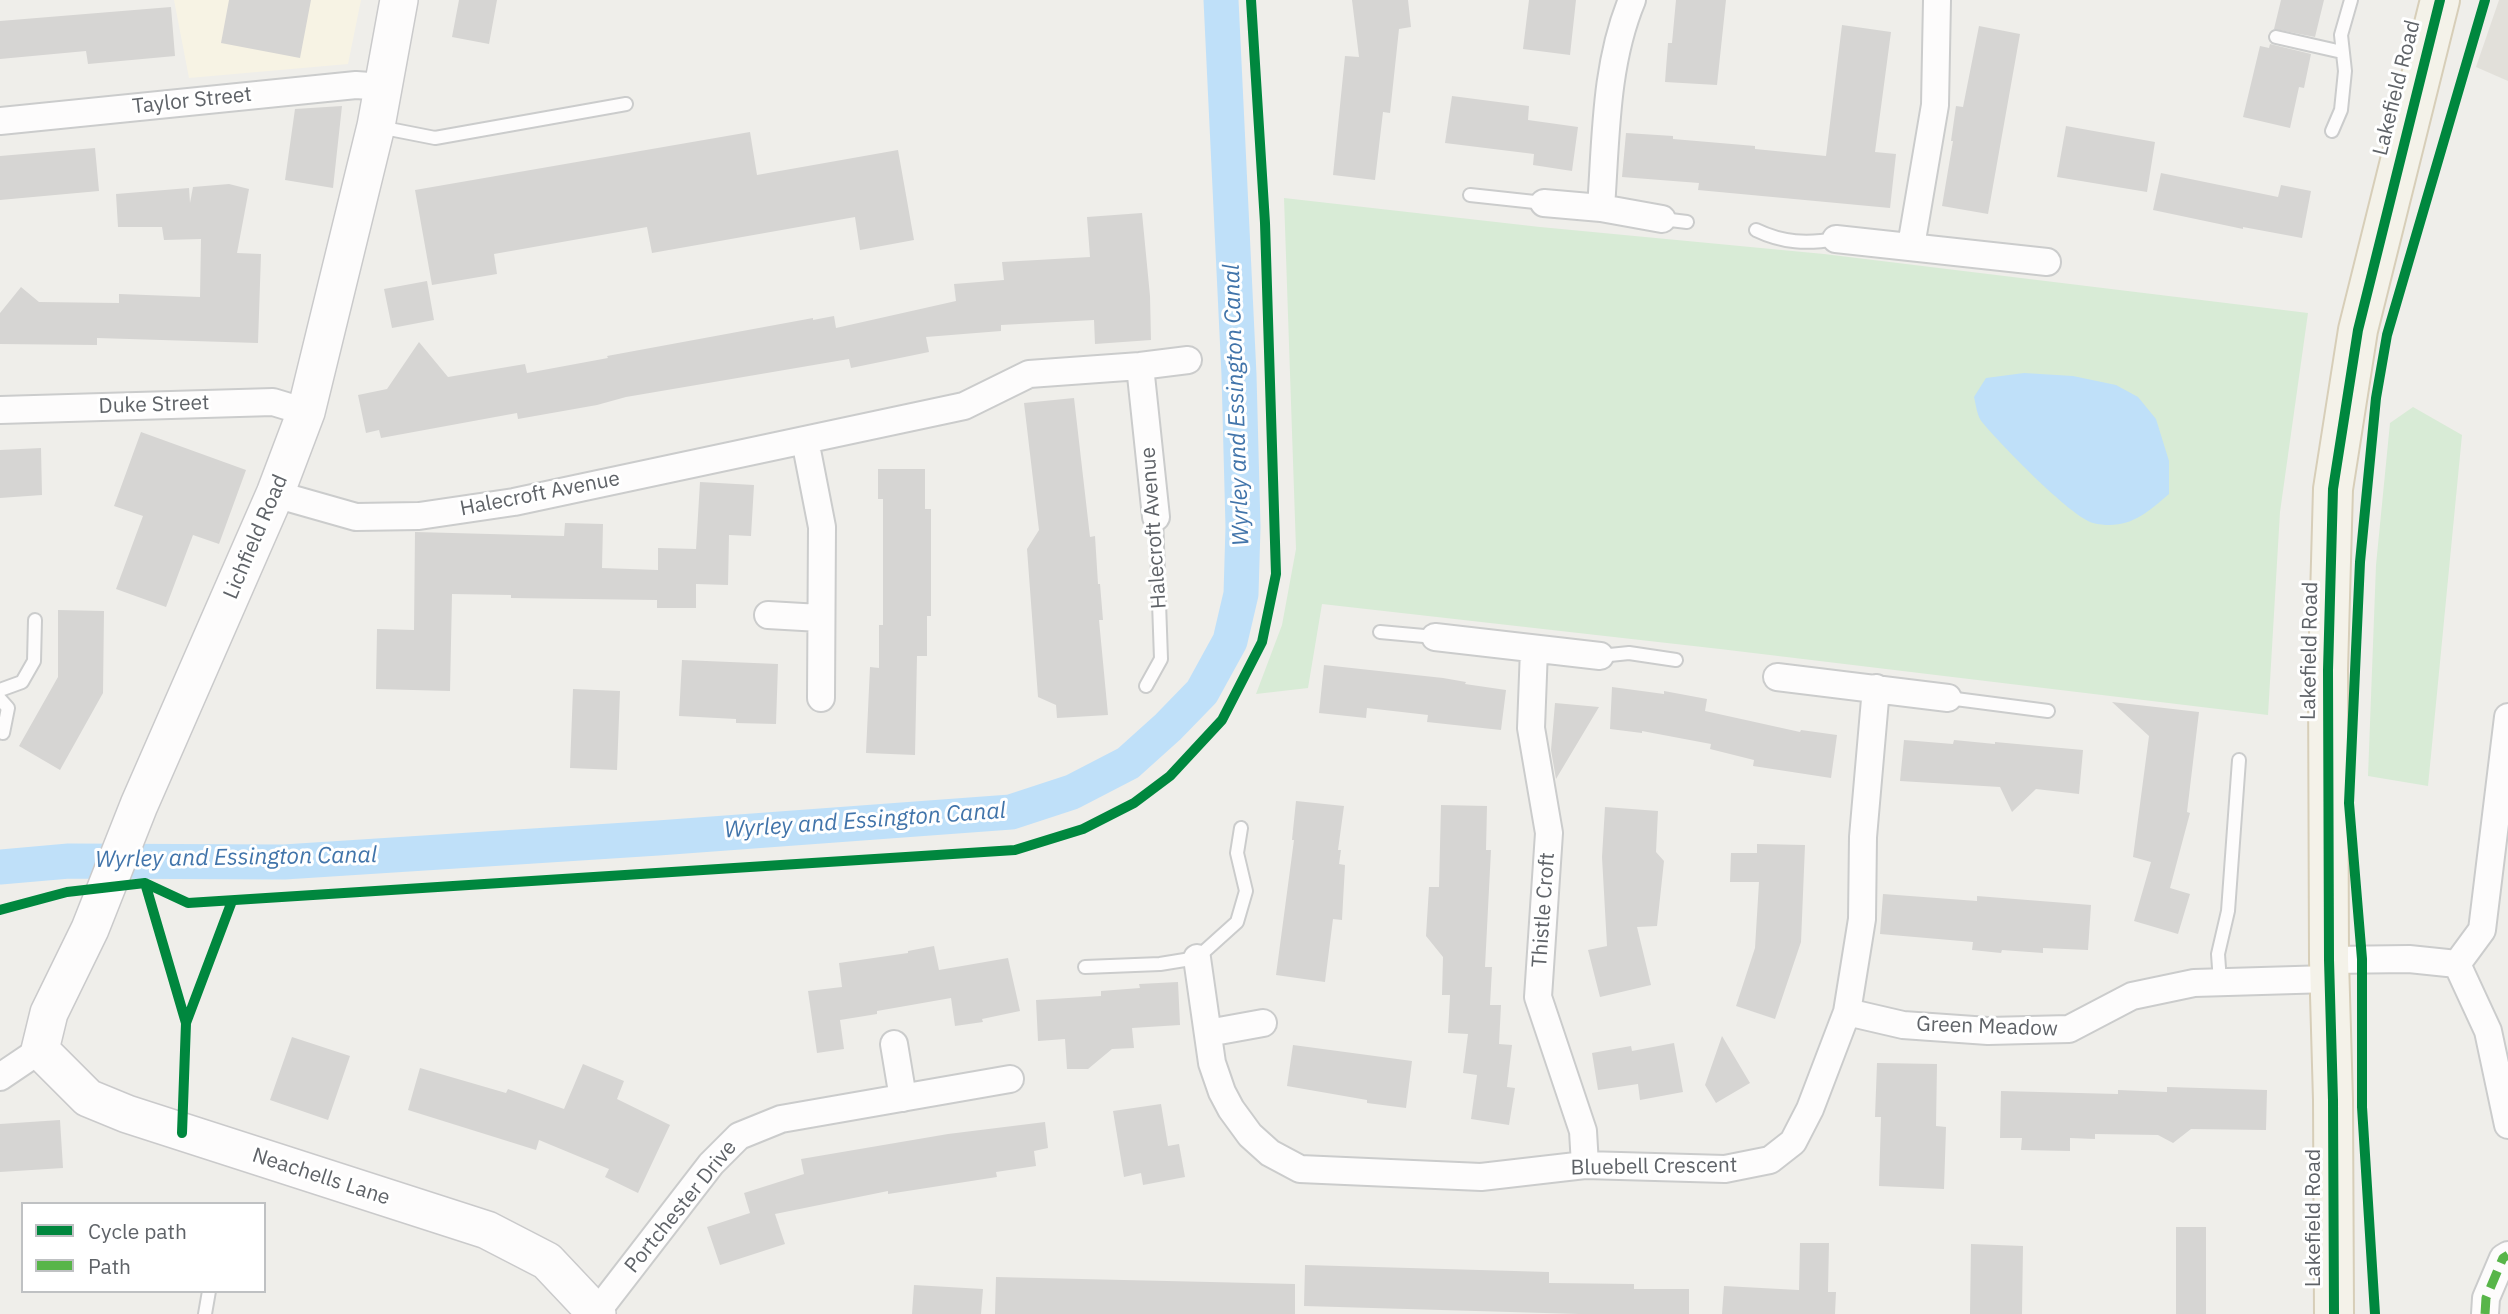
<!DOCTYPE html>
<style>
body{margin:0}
#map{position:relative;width:2508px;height:1314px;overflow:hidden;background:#efeeea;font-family:"IBM Plex Sans",sans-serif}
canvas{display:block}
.legend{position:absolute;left:21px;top:1202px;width:245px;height:91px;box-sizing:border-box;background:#fff;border:2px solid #bfc1c3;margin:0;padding:9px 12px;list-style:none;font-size:21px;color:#5f6368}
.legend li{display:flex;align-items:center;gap:14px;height:35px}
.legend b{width:35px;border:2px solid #bfc1c3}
</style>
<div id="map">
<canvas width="2508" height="1314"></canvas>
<ul class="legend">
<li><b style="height:9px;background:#00873e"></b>Cycle path</li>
<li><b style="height:9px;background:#58b549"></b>Path</li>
</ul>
</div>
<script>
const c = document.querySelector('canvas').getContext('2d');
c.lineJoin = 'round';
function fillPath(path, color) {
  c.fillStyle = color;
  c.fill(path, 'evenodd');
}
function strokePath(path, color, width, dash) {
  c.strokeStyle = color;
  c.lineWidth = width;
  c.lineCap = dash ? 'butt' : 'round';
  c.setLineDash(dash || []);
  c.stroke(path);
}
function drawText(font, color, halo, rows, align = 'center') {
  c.font = font + ' "IBM Plex Sans",sans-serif';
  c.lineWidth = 6;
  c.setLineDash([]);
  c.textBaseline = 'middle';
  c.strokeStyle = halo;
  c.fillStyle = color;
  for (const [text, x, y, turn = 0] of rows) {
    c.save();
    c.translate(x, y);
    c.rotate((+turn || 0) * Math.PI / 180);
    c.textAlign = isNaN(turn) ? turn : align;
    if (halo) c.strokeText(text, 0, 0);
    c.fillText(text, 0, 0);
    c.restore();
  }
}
fillPath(new Path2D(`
 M174 0H361L348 64 189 78Z`), '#f7f3e4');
fillPath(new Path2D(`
 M2499 0H2508V81L2476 67Z`), '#e2e0da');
fillPath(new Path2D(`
 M1284 198 1540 227 1824 254 2308 313 2280 512 2268 715 1720 649 1322 604 1308 688 1256 694 1282 625 1296 549Z
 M2413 407 2462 435 2428 786 2368 776 2376 565 2390 423Z`), '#d8ebd6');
fillPath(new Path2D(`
 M2024 373 2073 376 2116 385 2138 397 2156 419 2169 461V494C2146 514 2127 531 2093 523 2071 517 1999 443 1982 422 1977 416 1976 405 1974 397L1986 378Z`), '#bfe0f9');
strokePath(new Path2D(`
 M0 867 69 861 284 862 658 838 1011 812 1072 792 1128 763 1168 727 1202 692 1230 641 1241 594 1243 527 1239 375 1221 0`), '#bfe0f9', 35);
fillPath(new Path2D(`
 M229 0H311L300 58 221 43Z
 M459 0H497L489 44 452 37Z
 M1352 0H1408L1411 27 1399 29 1390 113 1383 112 1375 180 1333 175 1345 56 1359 57Z
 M1529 0H1576L1570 55 1523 49Z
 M1676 0H1726L1717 85 1665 82 1668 43H1672Z
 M2281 0H2324L2315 37 2274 29Z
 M171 7 175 56 88 64 86 51 0 59V21Z
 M1842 25 1891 32 1875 152 1896 154 1890 208 1698 190 1699 183 1622 177 1626 133 1673 136V139L1755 146V149L1826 156Z
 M1979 26 2020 34 1988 214 1942 206 1953 141H1951L1956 106 1963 107Z
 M2270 44 2311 54 2304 88 2299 87 2290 128 2243 117 2260 46 2269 48Z
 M1452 96 1529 106 1528 120 1578 127 1572 171 1533 165 1534 154 1445 143Z
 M342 106 333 188 285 180 295 109Z
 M2066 126 2155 142 2147 192 2057 177Z
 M750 132 757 175 898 150 914 240 860 250 855 217 652 253 647 227 494 254 497 274 432 285 415 190Z
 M95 148 99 191 0 200V156Z
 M2161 173 2278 197 2281 185 2311 191 2302 238 2243 227V229L2153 210Z
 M229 184 249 189 237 253 261 254 258 343 97 338V345L0 344V313L21 287 39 302 119 303V294L200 297 201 239 164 240 162 227H118L116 194 189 188 190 203 193 187Z
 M1142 213 1150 296 1151 340 1095 344 1094 320 1001 325V331L926 337 929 352 851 368 849 359 626 397 597 405 518 419 517 413 381 438 379 430 366 433 358 395 387 389 419 342 448 377 525 364 527 373 608 358 607 356 813 318V320L834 316 836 328 956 301 954 284 1004 280 1002 262 1090 257 1087 217Z
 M427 281 434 320 392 328 384 289Z
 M1074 398 1090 537 1095 536 1098 584H1100L1103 620H1099L1108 715 1057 718 1056 705 1038 697 1027 549 1039 530 1024 403Z
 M141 432 246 470 219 544 193 535 166 607 116 589 143 516 114 506Z
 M41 448 42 495 0 498V450Z
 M878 469H925V509H931V616H927V656H917L915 755 866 753 870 667 879 668V625H883V499H878Z
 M700 482 754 485 751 536 729 535 728 585 696 584V608H657V600L511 598V595L452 594 450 691 376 689 377 629 414 630 415 532 564 536 565 523 603 524 602 568 658 570V548L696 549Z
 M58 610 104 611 103 693 60 770 19 746 58 677Z
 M682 660 778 664 776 724 736 723V719L679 716Z
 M1324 665 1443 678 1466 682 1465 684 1506 690 1501 730 1427 722 1428 715 1367 708 1366 718 1319 713Z
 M1612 687 1664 694V691L1707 699 1705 711 1800 732 1801 730 1837 735 1831 778 1753 766 1754 760 1710 749 1711 744 1642 731V733L1610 729Z
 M573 689 620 691 617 770 570 768Z
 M2112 702 2199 712 2187 812 2190 813 2170 888 2190 894 2178 934 2134 921 2151 862 2133 857 2149 736Z
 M1555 703 1599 707 1556 779 1551 750Z
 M1904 740 1953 744 1954 740 1995 744V742L2083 750 2079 794 2036 789 2012 812 2000 787 1900 781Z
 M1296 801 1344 806 1338 850H1341L1339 864 1345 865 1342 920 1333 919 1325 982 1276 975 1294 840H1292Z
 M1441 805 1487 806 1486 850H1491L1485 967H1492L1490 1005H1501L1499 1044 1512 1045 1507 1087 1515 1088 1509 1125 1471 1119 1477 1075 1463 1073 1468 1034 1448 1033 1450 995H1442L1443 957 1426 936 1429 887H1439Z
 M1605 807 1658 811 1656 852 1664 861 1657 926 1637 927 1651 985 1600 997 1588 950 1607 946 1602 857Z
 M1757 844 1805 845 1801 942 1775 1019 1736 1006 1755 948 1759 882H1730L1731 853H1757Z
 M1883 894 1977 901V896L2091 905 2088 950 2043 948V953L2002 950 2001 953 1972 950 1973 942 1880 934Z
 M934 946 939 970 1008 958 1020 1011 982 1019 983 1022 955 1026 951 998 877 1011V1014L840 1020 844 1049 817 1053 808 991 842 987 839 963 908 953V951Z
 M1178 982 1180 1025 1132 1028 1134 1048 1112 1049 1088 1069H1067L1065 1039 1038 1041 1036 1000 1101 996V991L1140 988 1139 984Z
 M1722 1036 1750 1083 1716 1103 1705 1085Z
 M292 1037 350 1056 328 1120 270 1100Z
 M1674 1043 1683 1092 1640 1100 1638 1084 1598 1090 1592 1053 1631 1046 1632 1051Z
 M1293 1045 1412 1061 1406 1108 1367 1103V1100L1287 1086Z
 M1877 1063 1937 1064 1936 1126 1946 1127 1944 1189 1879 1186 1881 1117H1875Z
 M583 1064 624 1081 617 1099 670 1125 638 1193 605 1177 609 1169 539 1140 536 1150 408 1110 420 1068 506 1093 508 1089 564 1109Z
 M2167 1087 2267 1090 2266 1130 2191 1129 2173 1143 2158 1135 2095 1134V1139L2070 1138V1151L2021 1150 2022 1138H2000L2001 1091 2118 1094V1090L2167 1092Z
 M1161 1104 1168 1146 1179 1144 1185 1177 1143 1185 1141 1173 1124 1177 1113 1111Z
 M60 1120 63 1168 0 1172V1124Z
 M1045 1122 1048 1148 1034 1151 1036 1166 996 1172 997 1177 888 1194V1191L775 1214 785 1244 720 1265 707 1227 750 1213 744 1193 804 1174 801 1159 948 1134Z
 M2176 1227H2206V1314H2176Z
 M1800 1243H1829L1828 1292H1836L1835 1314H1722L1724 1286 1799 1290Z
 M1971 1244 2023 1246 2022 1314H1970Z
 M1305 1265 1549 1272V1283L1634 1284V1289H1689V1314H1579L1304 1306Z
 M996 1277 1295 1284V1314H995Z
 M914 1285 983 1289 981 1314H912Z`), '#d6d5d3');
const lane = new Path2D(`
 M2276 37 2342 52
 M379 127 435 138 626 104
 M2332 131 2341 110 2345 71 2341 35 2351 0
 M1470 195 1544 203
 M1662 219 1687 222
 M1756 230C1783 243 1807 244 1836 239
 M1380 632 1435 637
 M1600 656 1629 653 1676 660
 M1146 686 1161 659 1156 517
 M0 690 22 682 34 661 35 620
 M1948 698 2048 711
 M0 699 8 708 3 733
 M1085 967 1160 964 1197 958 1237 922 1246 891 1237 853 1241 828
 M2220 982 2218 954 2228 911 2239 760
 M205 1314 209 1291`);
const street = new Path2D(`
 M0 121 356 85 384 87
 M1544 203 1601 208 1662 219
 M1601 208C1606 138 1605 65 1632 0
 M1836 239 2047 262
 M1911 246 1935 105 1937 0
 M1140 366 1156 517
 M0 410 273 402 306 412
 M805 440 822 527 821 698
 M275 494 356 517 419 516 514 502 964 406 1029 374 1140 366 1188 360
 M768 615 820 618
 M1435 637 1600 656
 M1534 649 1531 728 1549 833 1538 997 1583 1131 1585 1165
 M1777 677 1948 698
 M1197 958 1212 1063 1222 1092 1231 1109 1250 1135 1270 1153 1300 1169 1481 1177 1585 1165 1725 1169 1770 1160 1793 1142 1810 1109 1847 1012 1862 919 1863 837 1876 688
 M2329 960 2409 959 2457 964 2488 1031 2508 1125
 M2457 964 2482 930 2508 717
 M1847 1012 1903 1025 1988 1031 2069 1029 2132 996 2194 983 2329 979
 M1208 1033 1263 1023
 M894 1044 903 1098
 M0 1077 40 1050
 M596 1313 711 1164 739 1136 781 1119 1010 1079
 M2485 1314 2486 1298 2503 1258 2508 1255`);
const secondary = new Path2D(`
 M399 0 376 126 306 412 275 494 139 805 90 929 49 1013 40 1050 88 1098 127 1114 487 1230 547 1261 597 1314`);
const primary = new Path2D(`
 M2334 1314 2333 1100 2329 960 2328 670 2333 489 2358 330 2440 0`);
strokePath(lane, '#cbcccc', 16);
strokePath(street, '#cbcccc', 30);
strokePath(secondary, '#cacacb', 40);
strokePath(primary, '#d7ceb8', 42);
strokePath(lane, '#fdfcfc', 12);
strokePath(street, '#fdfcfc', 26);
strokePath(secondary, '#fdfcfc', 37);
strokePath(primary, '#f4f2e9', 38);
strokePath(new Path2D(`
 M2485 1314 2486 1298 2503 1258 2508 1255`), '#58b549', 9, [18, 9]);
strokePath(new Path2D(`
 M145 883 186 1023 232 901
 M0 910 67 892 145 883 188 903 1015 850 1083 829 1134 803 1170 776 1222 720 1262 642 1276 574 1265 223 1251 0
 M182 1133 186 1023
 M2334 1314 2333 1100 2329 960 2328 670 2333 489 2358 330 2440 0
 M2375 1314 2362 1107V959L2349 803 2360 562 2376 398 2387 335 2485 0`), '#00873e', 10);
drawText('21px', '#5f6368', '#fff', [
 ["Lakefield Road",2397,88,-76],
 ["Taylor Street",192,101,-6],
 ["Duke Street",154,405,-2],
 ["Halecroft Avenue",540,494,-11],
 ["Halecroft Avenue",1154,528,-94],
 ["Lichfield Road",256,537,-67],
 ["Lakefield Road",2310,651,-89],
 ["Thistle Croft",1544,910,-86],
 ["Green Meadow",1987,1027,2],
 ["Bluebell Crescent",1654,1167,-1],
 ["Neachells Lane",321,1177,18],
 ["Portchester Drive",681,1207,-51],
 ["Lakefield Road",2314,1218,-90]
]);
drawText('italic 23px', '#4174aa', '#fff', [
 ["Wyrley and Essington Canal",1237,405,-92],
 ["Wyrley and Essington Canal",865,821,-4],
 ["Wyrley and Essington Canal",236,858,-1]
]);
</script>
